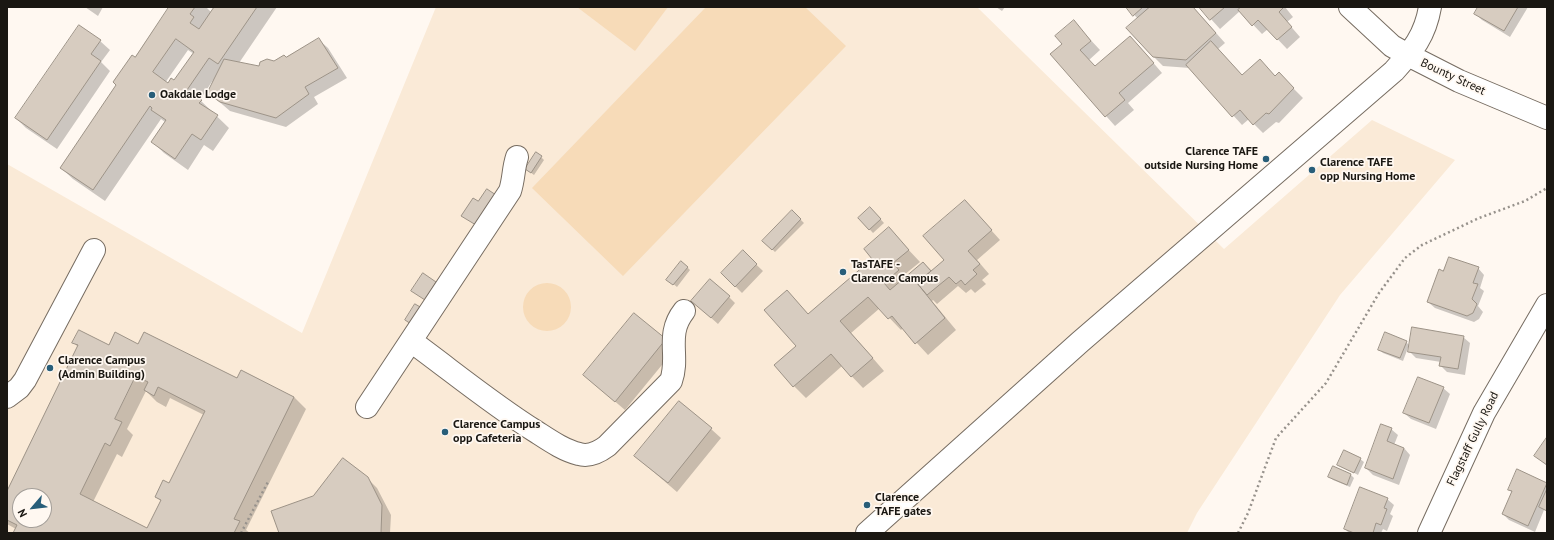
<!DOCTYPE html>
<style>
body{margin:0}
#map{position:relative;width:1554px;height:540px;overflow:hidden;background:#fff8f1;font-family:"PT Sans",sans-serif}
canvas{display:block}
.frame{position:absolute;inset:0;border:8px solid #1a1712;pointer-events:none}
.north{position:absolute;left:12px;top:488px;width:40px;height:40px;box-sizing:border-box;background:#fff8f1;border:1px solid #a39e98;border-radius:50%;rotate:242deg;font-size:11px;font-weight:700;line-height:16px;text-align:center;color:#1a1712}
.north::after{content:'';display:block;margin:auto;width:14px;height:18px;background:#285e79;clip-path:polygon(50% 0,100% 100%,50% 72%,0 100%)}
</style>
<div id="map">
<canvas width="1554" height="540"></canvas>
<div class="frame"></div>
<div class="north">N</div>
</div>
<script>
const c = document.querySelector('canvas').getContext('2d');
c.lineJoin = 'round';
function fillPath(path, color) {
  c.fillStyle = color;
  c.fill(path, 'evenodd');
}
function strokePath(path, color, width, dash) {
  c.strokeStyle = color;
  c.lineWidth = width;
  c.lineCap = dash ? 'butt' : 'round';
  c.setLineDash(dash || []);
  c.stroke(path);
}
function drawText(font, color, halo, rows, align = 'center') {
  c.font = font + ' "PT Sans",sans-serif';
  c.lineWidth = 3.5;
  c.setLineDash([]);
  c.textBaseline = 'middle';
  c.strokeStyle = halo;
  c.fillStyle = color;
  for (const [text, x, y, turn = 0] of rows) {
    c.save();
    c.translate(x, y);
    c.rotate((+turn || 0) * Math.PI / 180);
    c.textAlign = isNaN(turn) ? turn : align;
    if (halo) c.strokeText(text, 0, 0);
    c.fillText(text, 0, 0);
    c.restore();
  }
}
fillPath(new Path2D(`
 M436 7H977L1224 249 1372 120 1455 160 1340 295 1197 513 1187 533H7V164L302 333ZM20 496H44V520H20Z`), '#faead7');
fillPath(new Path2D(`
 M577 7H668L635 51Z
 M706 7H805L846 46 623 276 532 188Z
 M523 307a24 24 0 1 1 48 0a24 24 0 1 1-48 0Z`), '#f7dbb8');
fillPath(new Path2D(`
 M85 7H103L98 16Z
 M170 7H206L212 13 216 7H277L239 63 260 67 285 58 318 39 328 48 347 78 314 97 318 104 286 127 230 111 209 93 213 80 200 100 229 128 213 151 204 145 188 170 164 153 152 141 165 122 161 119 105 201 73 179 61 168ZM188 50 194 54 175 82 168 84 165 83Z
 M996 7H1005L1002 11Z
 M1127 7H1193L1225 43 1218 49 1243 76 1275 77 1288 83 1303 98 1279 123 1276 122 1263 133 1249 119 1242 125 1190 68 1163 66 1153 56 1138 19Z
 M1200 7H1285L1293 17 1287 22 1300 37 1287 49 1268 29 1262 34 1240 11 1220 29Z
 M1479 7H1528L1510 37 1482 20 1475 13Z
 M1074 22 1100 50 1089 60 1095 67 1139 46 1162 73 1128 103 1134 110 1115 126 1051 54 1063 44Z
 M100 41 110 50 101 62 110 71 57 149 26 128 16 118Z
 M541 157 544 160 534 175 526 169Z
 M965 201 1000 240 977 260 989 274 982 280 986 284 975 293 971 289 966 293 958 286 937 304 933 300 932 301 956 330 928 355 903 328 901 330 880 308 851 333 884 371 863 388 842 366 806 398 794 386 797 346 787 291 809 315 874 259 889 229 920 262 904 275 906 278 923 263 932 271 945 260Z
 M870 208 884 223 873 233 859 218Z
 M792 211 804 223 775 252 764 241Z
 M743 252 763 271 742 293 722 273Z
 M687 267 690 270 677 287 671 282Z
 M1478 268 1484 275 1480 288 1484 291 1478 306 1483 312 1479 319 1474 322 1435 308 1428 302 1444 272Z
 M729 297 735 303 718 324 699 307Z
 M634 314 675 349 625 410 584 375Z
 M1463 337 1470 343 1465 375 1447 372 1441 366V362L1416 358 1409 351Z
 M73 342 110 347 139 345 294 397 306 409 246 530 250 533H14L16 529 7 524V493L78 347ZM146 391 157 402 166 407 170 398 204 415 170 485 156 497 162 502 148 529 93 502 117 454 122 457 133 435 127 429ZM20 496H44V520H20Z
 M1406 342 1409 345 1403 361 1383 353 1380 350Z
 M1443 388 1450 394 1436 429 1411 419 1404 413Z
 M711 429 721 438 677 492 635 456Z
 M1391 429 1398 435 1394 445 1404 448 1410 455 1399 485 1373 475 1366 468Z
 M1547 439V466L1535 456Z
 M1360 459 1364 462 1358 475 1338 464Z
 M1333 468 1351 475 1354 478 1350 487 1333 480 1330 477Z
 M1517 470 1547 484V511L1544 510 1535 532 1509 520 1503 514 1512 493 1509 489Z
 M367 478 377 488 391 515 390 533H280Z
 M1387 499 1394 505 1390 514 1393 516 1387 531 1383 529 1381 533H1349L1345 529Z`), '#0003');
const building = new Path2D(`
 M169 7H195L190 14 194 17 190 23 199 29 214 7H257L218 64 209 58 187 90 202 100 199 103 218 115 201 140 192 134 175 159 151 142 166 120 151 110 152 108 150 106 93 190 60 168 116 85 113 82 132 55 135 57ZM176 39 194 52 174 80 171 78 168 83 153 72Z
 M1126 7H1143L1133 16Z
 M1150 7H1193L1216 33 1186 60 1153 57 1126 28Z
 M1199 7H1225L1210 20Z
 M1241 7H1284L1279 12 1292 27 1277 40 1258 20 1252 26 1238 10Z
 M1478 7H1518L1504 31 1474 14Z
 M1074 20 1091 41 1080 50 1095 66 1130 36 1154 63 1119 93 1125 100 1105 117 1050 54 1062 44 1055 36Z
 M79 25 101 40 91 54 101 61 47 140 15 118Z
 M319 38 338 68 305 87 309 94 276 118 220 102 207 93 224 59 259 66 260 62 267 59 274 61 284 55 286 57Z
 M1211 41 1242 75 1260 59 1275 76 1279 72 1294 88 1269 114 1266 113 1253 125 1240 110 1232 117 1186 65Z
 M536 152 542 156 531 173 525 169Z
 M487 189 496 195 476 225 461 216 473 198 478 201Z
 M965 200 992 230 968 251 980 264 973 270 977 274 965 285 961 280 956 284 949 277 927 295 917 283 944 260 923 236Z
 M870 207 881 219 869 230 858 218Z
 M792 210 801 219 772 250 762 241Z
 M889 227 909 250 893 263 899 270 884 283 890 290 923 262 931 271 917 283 945 318 915 344 892 316 888 319 868 297 840 321 873 358 851 377 831 354 793 387 774 365 796 346 764 310 787 290 808 314 872 259 864 249Z
 M743 250 757 264 735 287 721 273Z
 M1449 257 1479 267 1473 283 1478 284 1472 299 1477 304 1473 313 1467 316 1427 302 1439 269 1443 271Z
 M681 261 688 267 673 285 666 280Z
 M423 273 436 282 425 300 411 291Z
 M710 279 730 296 711 318 691 301Z
 M415 304 422 308 411 324 405 320Z
 M634 313 666 339 615 402 583 375Z
 M1412 327 1464 336 1458 369 1439 366 1441 357 1408 352Z
 M79 330 109 345 115 332 138 344 144 332 237 378 241 370 294 397 234 519 240 521 234 533H13L17 525 7 520V491L78 345 72 343ZM136 376 148 382 144 390 154 396 158 387 205 411 169 483 163 480 155 497 161 500 147 528 80 494 105 443 110 446 122 422 115 419ZM20 496H44V520H20Z
 M1385 332 1407 341 1400 358 1378 350Z
 M1418 377 1444 387 1429 423 1403 413Z
 M679 401 712 428 668 483 634 456Z
 M1381 424 1392 428 1387 441 1404 448 1393 479 1365 468Z
 M1547 437V465L1534 456Z
 M1344 450 1361 458 1354 473 1337 465Z
 M343 458 368 477 382 505 381 533H279L271 511 313 496Z
 M1333 466 1351 474 1347 485 1328 477Z
 M1517 469 1547 483 1528 526 1502 514 1512 491 1508 490Z
 M1360 487 1388 498 1384 508 1387 509 1381 525 1376 523 1373 533H1354L1344 529Z
 M1547 489V511L1539 507Z`);
fillPath(building, '#d7ccc0');
strokePath(building, '#9d9387', 1);
const minor = new Path2D(`
 M1350 7 1392 46 1408 55 1459 81 1547 118
 M411 341C452 371 492 404 535 431 549 440 563 450 579 454 589 457 599 452 607 446L671 381C680 356 665 335 684 311
 M7 397 19 388 25 380 94 250
 M367 407 510 191C514 179 513 169 517 157
 M867 533 1080 342 1394 71C1413 50 1425 36 1430 7
 M1429 533 1484 413 1547 305`);
strokePath(minor, '#766c61', 24);
strokePath(new Path2D(`
 M241 533 269 480
 M1238 533 1248 513 1276 438 1326 383 1379 293 1405 258 1422 245 1479 218 1525 201 1547 188`), '#97928c', 2.5, [2, 3]);
strokePath(minor, '#fff', 22);
for (const [x, y, r, color] of [
 [152,95,4,"#285e79"],
 [1266,159,4,"#285e79"],
 [1312,170,4,"#285e79"],
 [843,272,4,"#285e79"],
 [50,368,4,"#285e79"],
 [445,432,4,"#285e79"],
 [867,505,4,"#285e79"]
]) {
  const dot = new Path2D();
  dot.arc(x, y, r, 0, 2 * Math.PI);
  c.fillStyle = color;
  c.fill(dot);
  strokePath(dot, '#fff8f1', 1.5);
}
drawText('12px', '#1a1712', '#fff8f1', [
 ["Bounty Street",1453,77,25],
 ["Flagstaff Gully Road",1473,439,-64]
]);
drawText('bold 12px', '#1a1712', '#fff8f1', [
 ["Oakdale Lodge",160,95],
 ["Clarence TAFE",1258,152,"right"],
 ["outside Nursing Home",1258,166,"right"],
 ["Clarence TAFE",1320,163],
 ["opp Nursing Home",1320,177],
 ["TasTAFE -",851,265],
 ["Clarence Campus",851,279],
 ["Clarence Campus",58,361],
 ["(Admin Building)",58,375],
 ["Clarence Campus",453,425],
 ["opp Cafeteria",453,439],
 ["Clarence",875,498],
 ["TAFE gates",875,512]
], 'left');
</script>
